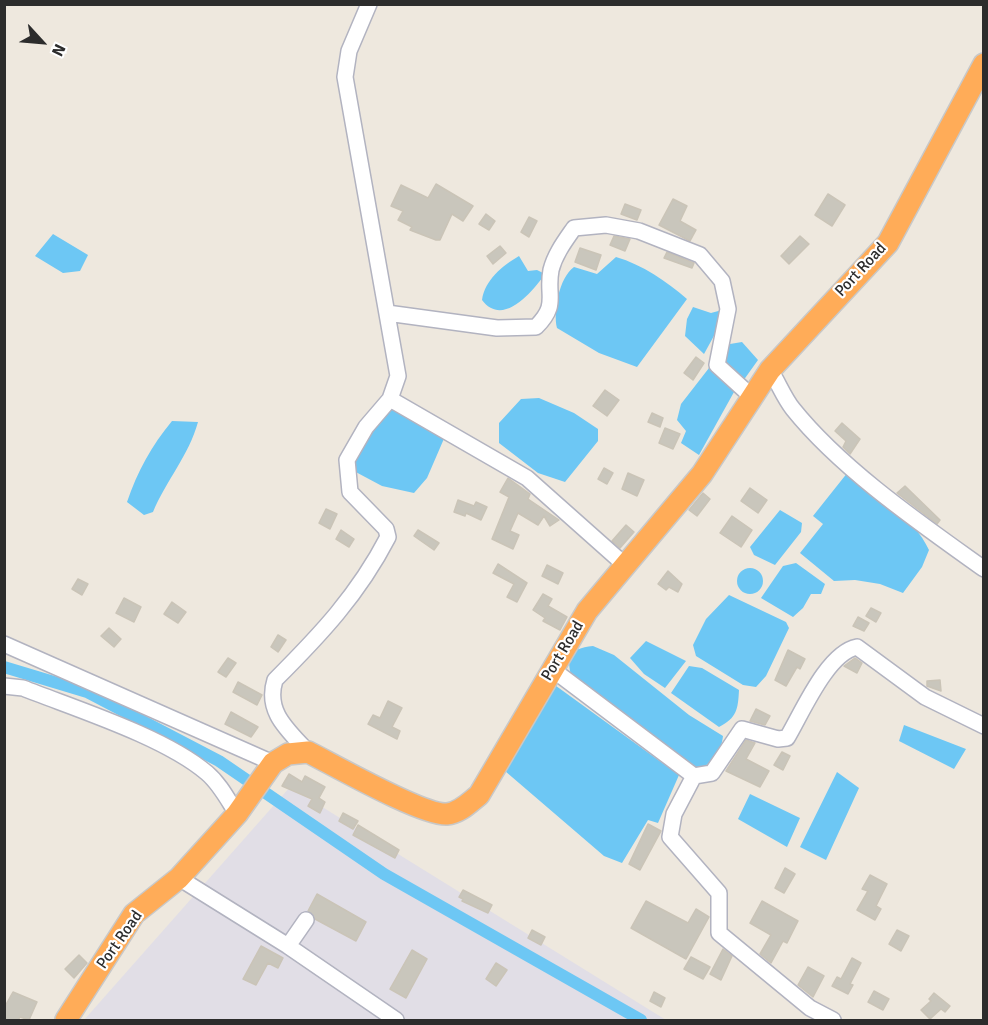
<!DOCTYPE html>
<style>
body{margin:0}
#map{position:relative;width:988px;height:1025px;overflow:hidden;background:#eee8de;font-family:Signika,sans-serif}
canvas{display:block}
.frame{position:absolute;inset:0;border:6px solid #2c2c2c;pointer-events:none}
.north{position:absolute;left:12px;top:12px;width:60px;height:60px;-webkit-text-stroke:4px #fff;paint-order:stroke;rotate:116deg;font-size:16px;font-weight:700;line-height:24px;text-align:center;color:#2c2c2c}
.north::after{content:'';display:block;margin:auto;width:21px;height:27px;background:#2c2c2c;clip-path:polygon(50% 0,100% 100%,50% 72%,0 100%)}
</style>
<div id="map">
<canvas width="988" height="1025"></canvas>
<div class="frame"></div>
<div class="north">N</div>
</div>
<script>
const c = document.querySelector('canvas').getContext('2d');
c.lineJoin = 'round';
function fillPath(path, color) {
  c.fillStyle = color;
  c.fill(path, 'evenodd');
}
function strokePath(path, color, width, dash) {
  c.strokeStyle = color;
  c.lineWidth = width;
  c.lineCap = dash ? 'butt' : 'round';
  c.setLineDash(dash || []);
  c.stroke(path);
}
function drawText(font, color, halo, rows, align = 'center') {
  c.font = font + ' Signika,sans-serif';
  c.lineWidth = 4.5;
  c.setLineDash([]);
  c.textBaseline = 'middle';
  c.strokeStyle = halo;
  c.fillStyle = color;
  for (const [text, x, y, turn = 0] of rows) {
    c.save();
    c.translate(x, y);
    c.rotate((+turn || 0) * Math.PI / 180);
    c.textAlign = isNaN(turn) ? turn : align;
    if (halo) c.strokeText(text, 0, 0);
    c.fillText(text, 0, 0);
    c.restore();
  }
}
fillPath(new Path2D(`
 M290 787 666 1020H84Z`), '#e1dee6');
fillPath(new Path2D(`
 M53 234 88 255 80 271 63 273 35 256Z
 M519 256 528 271 537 270 545 274C533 291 503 328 482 300 485 280 502 266 519 256Z
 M616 257C643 265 666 281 687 299L637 367 599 353 557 328C553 311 559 278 574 267L597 274Z
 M693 307 711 313 722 310 721 323 704 354 685 336 687 319Z
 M742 342 758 360 743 381 723 363 722 353 730 344Z
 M709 368 727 379 734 392 699 455 681 443 686 431 677 420 681 404Z
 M539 398 574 413 598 429V441L565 482 538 473 499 443V423L521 399Z
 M392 405 446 434 427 478 414 493 382 486 352 470 351 457Z
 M172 421 198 422C189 455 166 481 153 512L144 515 127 502C137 472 152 445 172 421Z
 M848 472C876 495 914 517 929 550L922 567 903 593 880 584 855 580 834 581 800 553 823 524 813 516Z
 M780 510 802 523 801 532 775 565 754 555 750 547Z
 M796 563 825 584 821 594H811L803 608 793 617 761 598 783 566Z
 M737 581a13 13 0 1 1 26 0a13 13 0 1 1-26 0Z
 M729 595 786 622 789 628 766 676 756 687 743 685 696 656 693 645 706 619Z
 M646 641 686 661 665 688 644 674 630 658Z
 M593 646 614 655 689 715 723 736C721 753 714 760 700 770L676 757 572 679C566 656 568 649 593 646Z
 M689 666 702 668 739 690C738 709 737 718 719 727L671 693Z
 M552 683 679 775 658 823 648 820 622 863 604 856 505 771Z
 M904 725 966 749 954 769 899 741Z
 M837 772 859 788 826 860 800 847Z
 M750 794 800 818 787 847 738 819Z`), '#6dc7f4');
strokePath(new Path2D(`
 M4 667 87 692 219 761 384 874 641 1020`), '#6dc7f4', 12);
const building = new Path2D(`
 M436 184 473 206 463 221 452 214 440 240H436L410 230 412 227 398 220 403 211 391 206 401 185 428 198Z
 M828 194 845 205 832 226 815 215Z
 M673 199 687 206 680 221 696 230 690 241 659 225Z
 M625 204 641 210 637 220 621 214Z
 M486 214 495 221 489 230 479 224Z
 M529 217 537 221 529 237 521 232Z
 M614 236 630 239 625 251 610 245Z
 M800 236 809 244 789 264 781 256Z
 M500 246 506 253 493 264 487 256Z
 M580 248 601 255 596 270 575 262Z
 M667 252 694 263 692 268 664 258Z
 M696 357 704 363 693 380 684 373Z
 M605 390 619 400 607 416 593 406Z
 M652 413 663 418 660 427 648 422Z
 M842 423 860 439 850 454 843 447 846 441 835 431Z
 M665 428 680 434 673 449 659 443Z
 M604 468 613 473 607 484 598 479Z
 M628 473 644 480 637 496 622 489Z
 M508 478 530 494 528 499 559 520 550 526 544 516 538 525 518 513 510 531 519 535 513 549 492 539 509 497 500 492Z
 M905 486 940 520 937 524 897 493Z
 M750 488 767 500 758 513 741 501Z
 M703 493 710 499 697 516 689 510Z
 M458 500 474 506 476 502 487 507 481 520 466 513 465 516 454 512Z
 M326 509 337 514 330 529 319 523Z
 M732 516 752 530 741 547 720 533Z
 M626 525 634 532 620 548 612 541Z
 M341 530 354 539 349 547 336 539Z
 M418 530 439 543 434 550 414 536Z
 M498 564 527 583 517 602 507 597 514 584 493 573Z
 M547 565 563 573 558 584 542 576Z
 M668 571 682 584 678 592 669 587 666 590 658 584Z
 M78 579 88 584 82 595 72 589Z
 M543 594 552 599 548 606 567 617 560 630 543 621 545 618 533 610Z
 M124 598 141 607 134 622 116 613Z
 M172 602 186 612 178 623 164 614Z
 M871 608 881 613 876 622 866 616Z
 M858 617 869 623 864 631 853 626Z
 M109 628 121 639 114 647 101 636Z
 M278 635 286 640 278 652 271 647Z
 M788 650 805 659 800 669 797 667 786 686 775 680Z
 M228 658 236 663 226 677 218 672Z
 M855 658 862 663 857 673 844 666Z
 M940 680 941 691 927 686V681Z
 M238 682 262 695 257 705 233 692Z
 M388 701 402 708 392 727 400 731 397 739 368 724 373 715 380 718Z
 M756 709 770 716 765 725 750 721Z
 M231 712 258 727 251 737 225 724Z
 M746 740 755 743 746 759 769 771 760 787 726 771Z
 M782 752 790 756 783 770 774 765Z
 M289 774 302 782 305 776 325 787 319 798 325 802 320 813 308 806 312 799 282 786Z
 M343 813 358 821 353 829 339 821Z
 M648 824 661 831 640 870 629 864Z
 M358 825 399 850 395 858 353 835Z
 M785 868 795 874 784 893 775 888Z
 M870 875 887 884 876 906 881 909 875 920 857 910 868 891 862 889Z
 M463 890 492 905 488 913 462 901 463 899 459 897Z
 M317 894 366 922 356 941 315 919 308 911Z
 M646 901 688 923 696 909 709 917 686 959 631 928Z
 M762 901 798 921 787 943 783 941 771 963 760 954 771 935 750 923Z
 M532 930 545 937 541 945 528 938Z
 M897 930 909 936 901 951 889 944Z
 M261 946 283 958 278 968 268 963 256 985 243 979Z
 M723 949 732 956 721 980 710 974Z
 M412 950 427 959 406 998 390 989Z
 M79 955 87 963 74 978 65 969Z
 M691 957 710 967 703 979 684 969Z
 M852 958 861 963 850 984 853 985 848 994 832 986 837 977 841 979Z
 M496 963 507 970 496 986 486 979Z
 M808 967 824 976 813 997 798 985Z
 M874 991 889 999 883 1010 868 1002Z
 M13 992 37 1002 29 1020 20 1017 18 1020H4V1008Z
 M654 992 665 998 661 1007 650 1001Z
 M934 993 950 1006 945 1012 941 1009 930 1019 921 1010 931 1001 929 999Z`);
fillPath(building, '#c9c6bc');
strokePath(building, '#cac4b7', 1.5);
const minor = new Path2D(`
 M369 4 349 51 345 77 398 376 390 399 527 478 626 566
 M387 313 497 328 536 327C559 304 546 296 551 270 555 254 565 241 574 228L606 225 639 231 700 255 722 281 728 309 717 365 751 396
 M770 370C778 382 784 398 793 409 841 469 921 524 984 569
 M4 644 273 763
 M552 669 694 776 674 814 670 837 719 893V933L810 1008 833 1020
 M4 686 23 688C76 709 165 737 207 773 220 784 228 800 237 814
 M308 752C288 730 265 712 275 680 320 635 358 595 388 537L386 529 350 492 347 460 366 427 390 399
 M694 776 712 773 742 729 778 739 787 738C802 713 827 653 857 647L925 697 984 726
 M179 878 288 946 396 1020
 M288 946 306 920`);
const highway = new Path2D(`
 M66 1020 134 914 179 878 237 814 273 763 288 754 308 752C334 765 423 816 447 814 460 813 470 802 479 795L587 611 702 474 770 370 888 243 984 64`);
strokePath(minor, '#b2b3c0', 18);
strokePath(highway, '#c8c8c8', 24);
strokePath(minor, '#fff', 15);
strokePath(highway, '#ffac58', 21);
drawText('16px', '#2c2c2c', '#fff', [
 ["Port Road",861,270,-47],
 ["Port Road",563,651,-59],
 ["Port Road",120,940,-55]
]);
</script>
